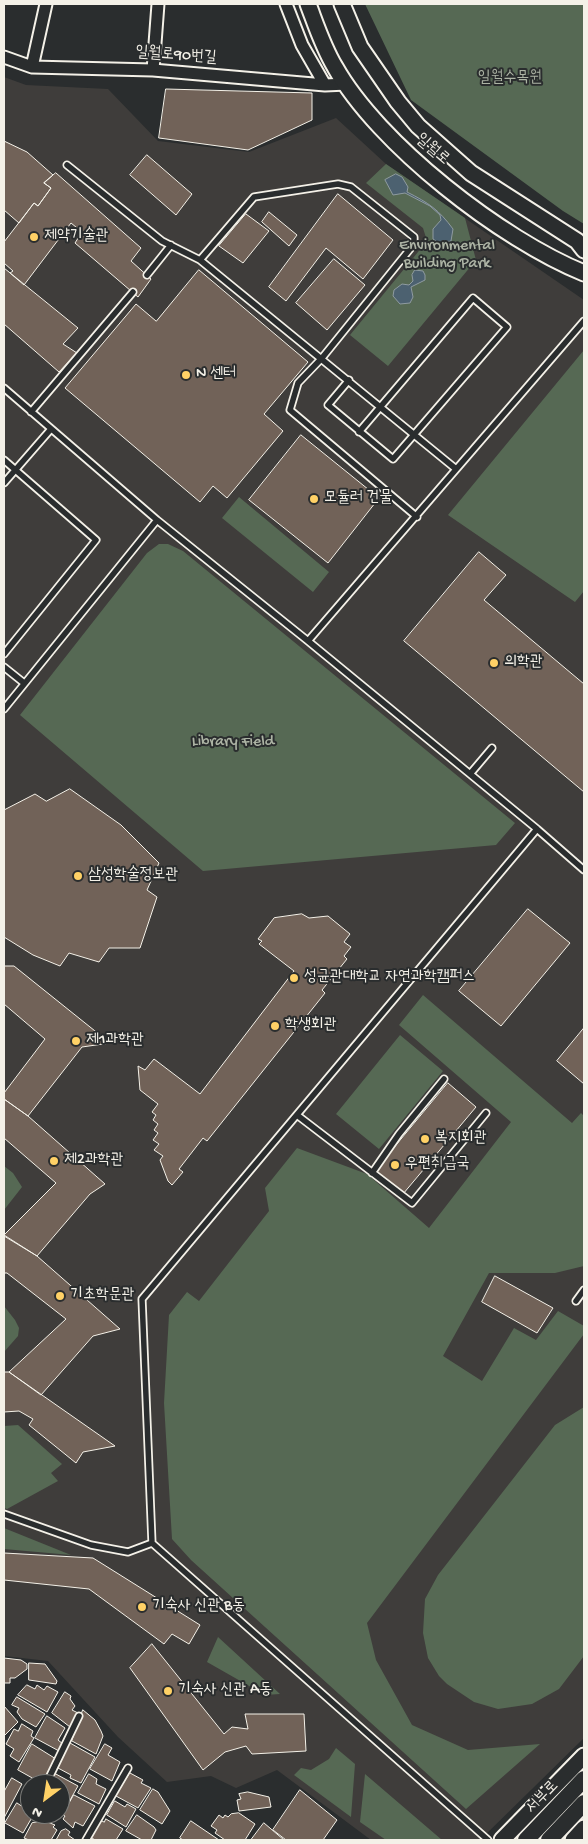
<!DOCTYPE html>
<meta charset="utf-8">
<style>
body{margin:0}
#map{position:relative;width:588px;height:1844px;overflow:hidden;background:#2a2d2e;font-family:"Gochi Hand",sans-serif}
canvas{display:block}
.frame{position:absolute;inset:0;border:5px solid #f4f1e8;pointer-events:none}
.north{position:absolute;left:20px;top:1774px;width:50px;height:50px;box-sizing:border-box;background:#2a2d2e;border:1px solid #7b7b78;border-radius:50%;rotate:211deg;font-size:14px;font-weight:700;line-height:20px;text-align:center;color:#f4f1e8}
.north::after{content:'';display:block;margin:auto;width:18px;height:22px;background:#ffd166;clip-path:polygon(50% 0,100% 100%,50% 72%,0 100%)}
</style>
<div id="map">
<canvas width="588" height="1844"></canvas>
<div class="frame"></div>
<div class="north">N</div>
</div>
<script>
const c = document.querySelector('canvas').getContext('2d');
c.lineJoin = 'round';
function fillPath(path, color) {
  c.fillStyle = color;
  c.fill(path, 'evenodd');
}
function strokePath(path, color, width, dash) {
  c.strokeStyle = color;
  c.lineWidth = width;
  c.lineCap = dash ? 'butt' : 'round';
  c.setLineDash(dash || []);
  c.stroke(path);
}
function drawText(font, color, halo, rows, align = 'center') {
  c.font = font + ' "Gochi Hand","Poor Story",sans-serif';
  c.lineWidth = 4;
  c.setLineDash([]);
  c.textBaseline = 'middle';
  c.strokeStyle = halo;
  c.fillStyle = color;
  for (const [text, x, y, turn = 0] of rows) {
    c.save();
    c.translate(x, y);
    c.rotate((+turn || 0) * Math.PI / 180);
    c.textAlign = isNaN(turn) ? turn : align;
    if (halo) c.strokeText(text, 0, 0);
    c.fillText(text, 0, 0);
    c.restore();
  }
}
fillPath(new Path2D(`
 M4 77 26 85 108 89 158 141 249 152 336 118 386 164 584 300V1738L480 1840H371L277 1770 236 1788 211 1776 167 1782 118 1737 48 1661 4 1656Z`), '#3f3d3b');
fillPath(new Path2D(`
 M365 4H584V224L563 211 411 100Z
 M386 164 465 218 476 260 388 366 350 335 427 241 423 228 366 183Z
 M584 350V591L575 602 448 515Z
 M239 497 329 572 313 592 222 518Z
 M159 544H168L183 551 515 823 496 845 203 871 20 715 147 553Z
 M423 995 572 1123 581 1113 584 1116V1266L555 1273H489L443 1356 482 1381 514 1328 536 1340 558 1311 584 1326V1334L367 1623 376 1660 412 1725 468 1750 540 1744 466 1809 191 1560 172 1539 164 1403 169 1315 187 1292 199 1301 269 1211 265 1188 297 1148 367 1174 429 1228 511 1122 399 1025Z
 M400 1035 443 1071 379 1149 336 1114Z
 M4 1166 13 1173 22 1187 4 1210Z
 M4 1306 15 1320 19 1328 18 1336 4 1352Z
 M584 1407V1656L559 1689 532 1704 498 1709 474 1702 447 1684 439 1676 428 1658 423 1633 425 1599 438 1575 555 1425Z
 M18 1425 62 1464 51 1473 58 1481 7 1509 4 1508V1426Z
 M4 1528 71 1555 4 1549Z
 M218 1637 280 1694 265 1695 207 1662Z
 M336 1748 355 1764 351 1817 294 1775 301 1768 311 1770 329 1759Z
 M365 1774 442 1840H386L360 1822Z`), '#566954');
const water = new Path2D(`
 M396 174 402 177 408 187 407 192C429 203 439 210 453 229L451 241 440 244 433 239V229L441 220 440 215 430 206 405 193 393 195 385 180Z
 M415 270 423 271 425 275V280L411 287 413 297 410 303 400 304 393 296 394 290 402 284 409 285 413 281 412 275Z`);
fillPath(water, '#4c6170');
strokePath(water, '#8f9ba0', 1);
const building = new Path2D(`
 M166 89 312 93V120L248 150 159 138Z
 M4 141 27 152 53 175 44 183 51 188 38 206 34 203 19 223 4 210Z
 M147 155 192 194 176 215 130 175Z
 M56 173 141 248 131 261 151 279 138 297 75 243 82 232 71 223 24 285 10 273 13 271 4 263V242L34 203 38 206 51 188 44 183Z
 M338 194 393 240 363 279 326 248 286 301 269 287Z
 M269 212 297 235 289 246 262 222Z
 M246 214 269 231 243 263 219 246Z
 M334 259 365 285 327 330 296 303Z
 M4 268 78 328 63 344 77 353 59 372 4 324Z
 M199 270 308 362 264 414 283 431 227 498 213 486 200 502 65 388 136 304 156 321Z
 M301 435 379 498 328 563 249 500Z
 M479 552 506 575 484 600 584 684V792L404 641Z
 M70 789 121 825 159 863 147 890 157 897 140 948H109L99 962 69 953 60 966 33 955 4 937V810L35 794 46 801Z
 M528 909 570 943 501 1026 459 991Z
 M302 914 309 918 328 916 350 934 344 942 351 947 344 956 347 959 322 990 325 993 207 1141 203 1138 179 1169 183 1172 172 1185 168 1181 160 1160 163 1156 154 1150 159 1144 153 1140 158 1133 154 1130 158 1124 153 1120 156 1115 152 1112 158 1104 140 1090 138 1066 145 1070 154 1059 200 1094 294 971 259 944 262 941 258 939 274 918Z
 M4 966H14L110 1043 82 1047 28 1116 4 1099V1093L45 1039 4 1004Z
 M584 1028V1084L557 1061Z
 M448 1083 476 1107 403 1194 375 1171Z
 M4 1099 28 1116 105 1184 90 1194 37 1256 4 1235 56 1183 4 1138Z
 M4 1236 37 1256 120 1329 93 1336 41 1395 9 1372 66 1319 7 1273H4Z
 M495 1276 553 1308 537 1333 482 1302Z
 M4 1372H9L115 1446 83 1452 76 1463 29 1425 33 1419 19 1411 4 1412Z
 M4 1553 93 1558 200 1625 189 1644 172 1634 164 1644 89 1589 4 1580Z
 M152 1644 224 1734 232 1727 248 1729 245 1714H304L306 1751 252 1754 246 1746 225 1752 203 1770 130 1668Z
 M4 1658 21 1660 27 1664V1669L15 1678H10V1683H4Z
 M29 1663 45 1664 57 1681 56 1684 29 1680Z
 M27 1685 35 1689 37 1685 44 1690 47 1686 58 1692 47 1712 18 1695Z
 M65 1692 71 1696 70 1699 75 1706 72 1710 78 1713 70 1727 52 1713Z
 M17 1697 45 1714 36 1727 22 1719 17 1712 19 1708 12 1705Z
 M4 1706 18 1722 4 1736Z
 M83 1710 95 1720 101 1731 103 1736 96 1754 72 1741Z
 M47 1716 65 1728 58 1740 63 1744 59 1751 35 1738Z
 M22 1724 33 1731 31 1736 34 1738 19 1762 10 1756 14 1749 6 1744 14 1729 18 1731Z
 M70 1743 95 1757 81 1783 70 1778 71 1775 58 1768Z
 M32 1744 56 1759 43 1784 18 1770Z
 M105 1744 112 1748 108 1755 120 1762 112 1781 90 1769Z
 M54 1773 78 1786 69 1802 60 1797V1784H49Z
 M130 1773 143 1780 141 1783 151 1788 138 1808 116 1796Z
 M89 1774 97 1779 96 1784 106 1789 99 1804 78 1793Z
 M12 1778 22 1784 4 1818V1792Z
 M153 1789 158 1792 170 1811 162 1824 140 1810Z
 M300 1790 337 1820 323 1840H286L273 1830Z
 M248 1792 269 1797 271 1807 239 1811 237 1800 241 1799 239 1794Z
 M74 1795 95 1806 83 1826 75 1822 73 1828 63 1819 65 1816 63 1815Z
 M115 1801 125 1807 127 1804 136 1809 126 1827 107 1815Z
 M17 1803 23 1807 25 1804 30 1803V1814H34L23 1833 5 1823Z
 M239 1813 255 1824 245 1840H225L215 1833 217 1830 211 1826 219 1815 223 1818 225 1815 228 1817 231 1814Z
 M137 1815 154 1827 156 1830 151 1840H142L126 1831Z
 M106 1819 123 1829 116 1840H95L89 1836 100 1820 104 1822Z
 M45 1821 55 1825 53 1827 57 1830 51 1840H29L24 1838 32 1823Z
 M191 1821 219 1840H183L180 1838Z
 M264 1823 284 1840H251Z
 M66 1829 70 1832 68 1835 75 1840H56L61 1831Z`);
fillPath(building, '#716258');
strokePath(building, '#f4f1e8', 1);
const service = new Path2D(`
 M67 165 162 241 200 260 456 469
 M200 260 254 197 338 184 351 187 414 237V244L322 358 298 383 290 410 417 517
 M147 275 171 245
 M349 380 328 405 393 459 507 327 473 298 359 432
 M4 388 157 520 308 641 584 321
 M31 412 133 292
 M4 460 96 540 4 654
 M4 483 51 429
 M308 641 537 829 142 1299 152 1543 488 1840
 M4 667 24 683
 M4 709 157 520
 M470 774 492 748
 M537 829 584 870
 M297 1115 412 1203 486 1113
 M372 1173 399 1134 444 1079
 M576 1301 584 1290
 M4 1514 91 1545 128 1552 152 1543
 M46 1784 79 1716
 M86 1840 128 1768`);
const minor = new Path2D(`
 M286 4 302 45 325 85
 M4 57 32 67 153 70 325 85 347 84
 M32 67 46 4
 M153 70 158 4`);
const tertiary = new Path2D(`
 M308 4C316 25 323 47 335 67 378 144 502 240 584 273
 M342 4 360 47 398 102 418 126 471 173 577 241 584 250
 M502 1840 584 1756
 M573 1840 584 1828`);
const secondary = new Path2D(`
 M526 1840 584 1779
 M549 1840 584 1803`);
strokePath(service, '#f4f1e8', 9);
strokePath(minor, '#f4f1e8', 15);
strokePath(tertiary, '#f4f1e8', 19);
strokePath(secondary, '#f4f1e8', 20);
strokePath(service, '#2a2d2e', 5.5);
strokePath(minor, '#2a2d2e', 11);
strokePath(tertiary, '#2a2d2e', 15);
strokePath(secondary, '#2a2d2e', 16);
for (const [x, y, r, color] of [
 [34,237,5,"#ffd166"],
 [186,375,5,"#ffd166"],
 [314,499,5,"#ffd166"],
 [494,663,5,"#ffd166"],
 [78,876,5,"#ffd166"],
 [294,978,5,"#ffd166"],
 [275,1026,5,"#ffd166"],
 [76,1041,5,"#ffd166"],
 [425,1139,5,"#ffd166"],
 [54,1161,5,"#ffd166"],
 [395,1165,5,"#ffd166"],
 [60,1296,5,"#ffd166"],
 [142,1607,5,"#ffd166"],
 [168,1691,5,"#ffd166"]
]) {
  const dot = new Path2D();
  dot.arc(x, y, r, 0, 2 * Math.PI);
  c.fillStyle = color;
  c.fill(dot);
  strokePath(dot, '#2a2d2e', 2);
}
drawText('16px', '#f4f1e8', '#2a2d2e', [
 ["일월로90번길",176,56,4],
 ["일월로",432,150,41],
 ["서부로",543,1798,-46]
]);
drawText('16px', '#adb4a5', '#2a2d2e', [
 ["일월수목원",510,79],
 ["Environmental",447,247],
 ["Building Park",447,265],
 ["Library Field",233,743]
]);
drawText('16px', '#f4f1e8', '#2a2d2e', [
 ["제약기술관",44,237],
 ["N 센터",196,375],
 ["모듈러 건물",324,499],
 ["의학관",504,663],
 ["삼성학술정보관",88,876],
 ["성균관대학교 자연과학캠퍼스",304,978],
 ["학생회관",285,1026],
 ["제1과학관",86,1041],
 ["복지회관",435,1139],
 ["제2과학관",64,1161],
 ["우편취급국",405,1165],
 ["기초학문관",70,1296],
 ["기숙사 신관 B동",152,1607],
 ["기숙사 신관 A동",178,1691]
], 'left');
</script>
